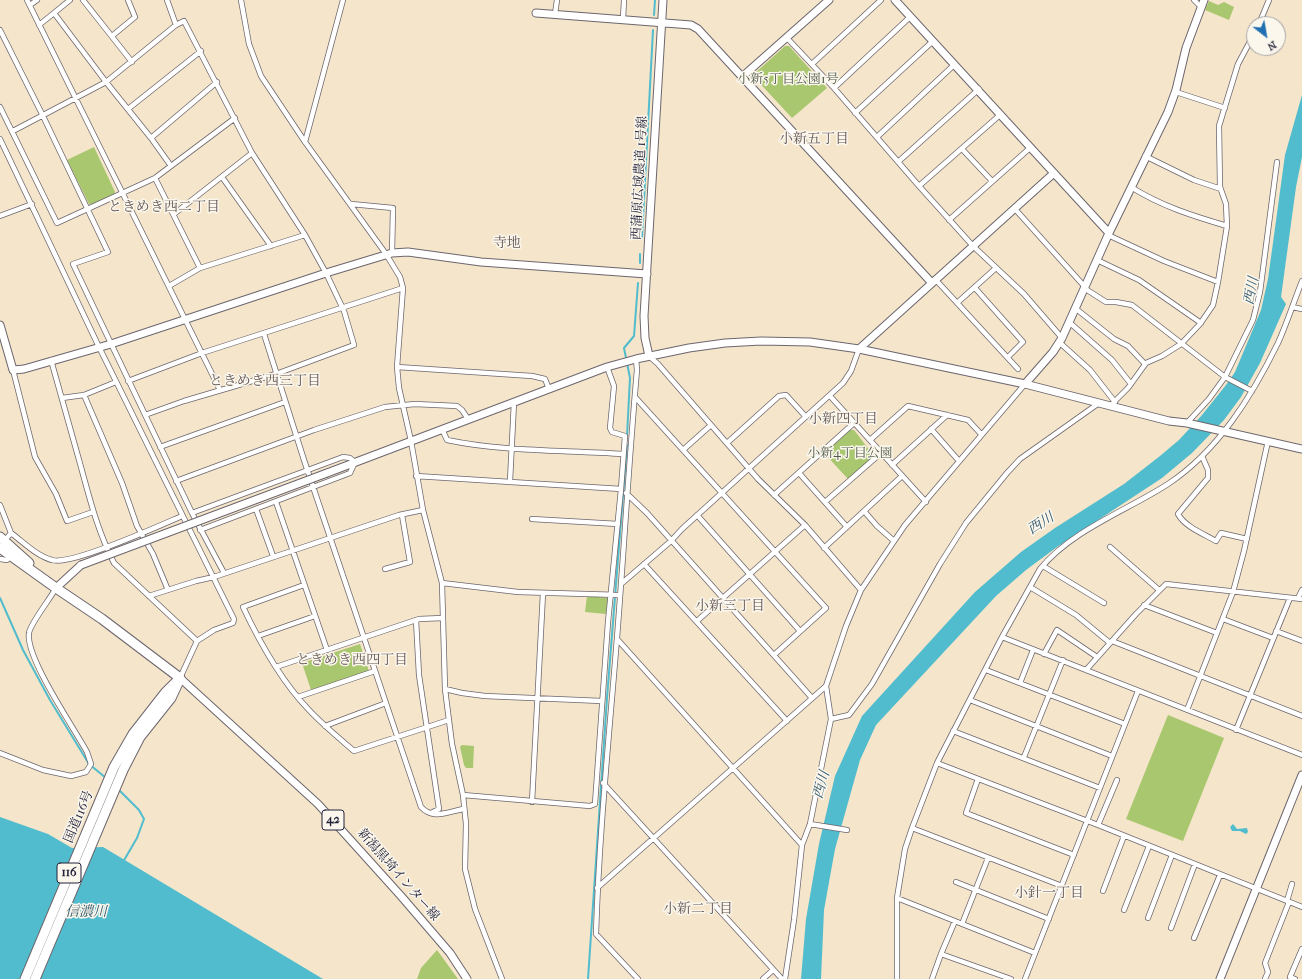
<!DOCTYPE html>
<meta charset="utf-8">
<style>
body{margin:0}
#map{position:relative;width:1302px;height:979px;overflow:hidden;background:#f4e5cb;font-family:"IM FELL French Canon",serif}
canvas{display:block}
.north{position:absolute;left:1246px;top:16px;width:40px;height:40px;box-sizing:border-box;background:#fbf7ec;border:1px solid #a4a2a5;border-radius:50%;rotate:149deg;font-size:11px;font-weight:700;line-height:16px;text-align:center;color:#22223b}
.north::after{content:'';display:block;margin:auto;width:14px;height:18px;background:#1f6fb2;clip-path:polygon(50% 0,100% 100%,50% 72%,0 100%)}
</style>
<div id="map">
<canvas width="1302" height="979"></canvas>
<div class="north">N</div>
</div>
<script>
const c = document.querySelector('canvas').getContext('2d');
c.lineJoin = 'round';
function fillPath(path, color) {
  c.fillStyle = color;
  c.fill(path, 'evenodd');
}
function strokePath(path, color, width, dash) {
  c.strokeStyle = color;
  c.lineWidth = width;
  c.lineCap = dash ? 'butt' : 'round';
  c.setLineDash(dash || []);
  c.stroke(path);
}
function drawText(font, color, halo, rows, align = 'center') {
  c.font = font + ' "IM FELL French Canon","Noto Serif JP",serif';
  c.lineWidth = 3;
  c.setLineDash([]);
  c.textBaseline = 'middle';
  c.strokeStyle = halo;
  c.fillStyle = color;
  for (const [text, x, y, turn = 0] of rows) {
    c.save();
    c.translate(x, y);
    c.rotate((+turn || 0) * Math.PI / 180);
    c.textAlign = isNaN(turn) ? turn : align;
    if (halo) c.strokeText(text, 0, 0);
    c.fillText(text, 0, 0);
    c.restore();
  }
}
fillPath(new Path2D(`
 M1209 1 1218 5 1224 2 1234 7 1229 20 1205 10Z
 M785 46H789L827 88 792 118 754 77V74Z
 M94 147 115 192 114 194 92 205 89 204 67 160Z
 M850 430H854L874 456 848 479 824 453Z
 M587 596 608 598 606 614 585 612Z
 M360 644 369 671 311 690 302 663Z
 M1168 715 1224 738 1183 841 1126 819Z
 M462 745 474 746 473 768H466L464 765 460 747Z
 M437 950 458 979H417L421 968Z`), '#a9c76e');
fillPath(new Path2D(`
 M1302 95V157L1296 187 1281 297 1286 304 1260 363 1241 397 1224 420 1192 453 1162 478 1057 547 1026 570 996 596 876 725 860 760 835 849 824 910 821 979H801L806 919 819 844 835 776 862 716 975 592 1021 552 1055 528 1124 484 1160 456 1179 440 1202 415 1226 385 1235 372 1261 310 1268 279 1285 155Z
 M0 817 48 834 72 848 103 847 323 979H0Z
 M1233 824 1237 829 1247 828 1248 832 1246 834 1240 831H1232L1230 827Z`), '#51bccd');
strokePath(new Path2D(`
 M654 15 655 0
 M642 237 653 30
 M640 263V254
 M627 436 630 378 624 348 634 336 638 283
 M0 598 23 650 50 700 89 764 106 778
 M118 789 139 810 144 819 137 838 123 862
 M588 979 607 698 627 445`), '#51bccd', 2);
const street = new Path2D(`
 M27 0 220 390
 M83 0 132 62
 M167 0 176 25
 M241 0 249 44 261 76 305 142 386 254 400 277 403 288 397 367 399 388 411 441 423 510 442 583 445 689 452 744 463 795 466 824 465 869 475 909 502 979
 M1194 0 1201 7
 M30 5 37 0
 M54 13 70 0
 M555 14 557 0
 M623 19 624 0
 M1259 24 1269 0
 M39 25 54 13 106 82 151 138 171 166
 M0 30 43 116 108 252 73 264 192 513 224 573
 M112 36 135 17 128 0
 M787 38 834 88 919 186 973 246 1024 294 1062 338
 M812 64 881 0
 M834 88 910 17
 M1176 92 1225 108
 M0 107 57 223 155 178 235 118
 M128 109 201 51
 M855 113 933 41
 M13 131 106 82 176 25 184 21 252 153 305 235 326 273 344 311 354 345 276 374 184 401 145 415
 M877 137 955 64
 M151 138 217 82
 M0 139 99 347 234 619 233 623 214 630 197 641 180 678
 M305 142 343 0
 M962 149 992 181
 M1145 156 1194 180 1221 189
 M898 162 979 89
 M222 177 271 246
 M155 178 200 268
 M919 186 1001 114
 M1131 187C1161 206 1193 216 1227 226
 M351 204 393 208 392 253
 M1015 209 1085 287
 M174 214 252 153
 M0 216 32 204
 M949 220 1031 147
 M1108 235 1164 261 1218 282
 M1097 260 1139 280 1201 323
 M935 279 1018 369
 M169 286 200 268 305 235
 M975 288 1023 342 1008 357
 M1084 288 1106 302H1116L1132 305 1225 377 1252 391
 M957 303 996 268
 M1292 307 1302 309
 M1075 308 1114 339 1128 346 1145 364
 M1069 322 1112 360 1131 384
 M264 334 304 460 421 807C433 820 447 812 463 809
 M1059 342 1090 370 1115 402
 M649 356 658 364 758 479 805 525 861 590
 M636 359 637 370C629 459 624 549 617 638 609 737 599 835 596 934L638 979
 M51 360C61 396 71 431 81 467 90 500 98 532 114 563L197 641
 M397 367 532 376 545 379 549 389
 M607 367 614 386 610 428 612 432 625 436 621 489
 M13 370 35 457 56 494 67 521 93 512
 M128 381 202 353 403 288
 M84 395 122 483 137 526 153 554 168 590
 M830 396 926 502
 M635 397 826 608 774 655
 M62 398 84 395 116 382
 M1111 405 1128 388 1146 363 1162 356 1181 344 1200 324 1213 305 1218 282 1227 226 1226 204 1220 187 1219 126 1238 64 1254 34
 M1187 423 1209 399 1225 377 1253 320 1260 292 1277 162
 M442 429 447 440C504 452 565 450 623 454
 M931 429 959 461
 M870 440 908 406 968 420 981 434
 M727 443 779 396 786 395 806 417
 M160 447 285 402
 M683 450 711 425
 M1202 456 1208 470V478L1178 514C1185 527 1204 534 1216 541L1221 533 1247 539
 M892 465 947 415
 M799 473 847 527
 M416 476 621 489 608 622 595 804 590 806 463 795
 M176 481 314 430 385 407 415 404 457 406 462 410 468 419
 M510 481 514 402
 M626 493 647 513 812 698
 M774 495 854 423
 M276 502 327 650
 M825 502 881 453
 M0 505 11 533 5 540
 M256 509 273 556
 M864 511 877 526 894 541
 M192 513 343 457 350 458 355 462 350 473 200 530
 M697 515 800 631
 M532 519 618 524
 M11 533C23 542 37 556 52 560 71 566 161 525 182 516
 M1110 547 1159 590
 M824 548 902 476
 M0 559 7 560 11 556
 M644 564 787 721
 M1043 566 1104 603
 M385 569 410 562 402 515
 M442 583 518 592 620 595
 M621 584 671 541 682 529 843 383 851 371 859 349
 M304 585 243 607C260 643 281 681 309 710 323 725 339 738 354 751L449 720
 M1030 587 1076 615 1110 643
 M149 596 196 581 214 577 399 515 423 510
 M1298 598 1302 590
 M1144 605 1217 633
 M1223 619 1273 638
 M416 620 419 675 439 809 431 813
 M697 621 805 525
 M1276 631 1302 641
 M258 636 315 616
 M1002 637 1302 755
 M617 639 802 845
 M1112 641 1302 716
 M1044 654 1057 630 1097 657
 M276 667 419 619 443 618
 M986 670 1125 724
 M1086 670 1136 614 1166 584 1302 599
 M1020 683 1033 650
 M445 689 462 693 485 696 602 701
 M298 697 375 671
 M970 700 1112 756
 M1187 710 1233 592 1244 551 1268 441
 M831 719 849 715 872 684 940 564 966 523 1007 473 1020 459 1099 403
 M325 726 386 703
 M1236 730 1290 598
 M953 731 1100 788
 M0 753 43 770 71 776 86 772 91 764 87 752C74 728 25 657 29 633 30 624 50 599 56 588
 M1024 757 1063 660
 M937 763 1098 825 1302 907
 M978 779 966 813 1074 855
 M603 783 782 979
 M532 802 543 593
 M810 824 847 830
 M1098 825 1117 780
 M912 828 1062 886
 M956 882 1049 919
 M597 888 826 686
 M1103 891 1124 836
 M897 898 1035 953
 M1287 901 1292 884
 M1124 910 1149 846
 M1148 918 1172 855
 M962 924 988 858
 M1171 928 1195 864
 M1194 938 1220 875
 M941 954 955 921
 M763 979 773 970
 M785 979 794 920 802 845 810 824 831 719 826 686 846 626 861 590 905 525 1025 384
 M897 979V898L905 849 912 828 937 763 1002 637 1040 569C1072 530 1126 511 1168 484 1218 451 1252 396 1278 343 1287 323 1294 301 1302 281
 M932 979 941 954 1011 979
 M1025 979 1138 691
 M1265 979 1268 972 1265 963 1289 902
 M1295 979 1290 977 1302 949`);
const secondary = new Path2D(`
 M895 0 1109 233
 M536 13 691 25 698 29 931 282
 M743 76 829 0
 M0 325 13 370 24 369 111 344 326 273 392 253 408 252 481 262 647 274
 M859 349 1054 173
 M649 356 645 338 644 316 663 0
 M1025 384 1053 352 1062 338 1109 233 1168 112 1176 90 1186 48 1204 0
 M327 473 607 367 636 359 689 348 725 343 761 341 810 342 859 349 1025 384 1169 421 1187 423 1302 449
 M56 588 81 565
 M1220 979 1302 775`);
const primary = new Path2D(`
 M180 678 318 804 401 896 450 953 467 979`);
const highway = new Path2D(`
 M0 537 29 563
 M0 548 56 588 102 619 180 678
 M25 979 114 767 133 734 165 693 180 678
 M35 979 123 770 140 737 171 698 178 683`);
strokePath(street, '#6c666d', 6);
strokePath(secondary, '#6c666d', 9);
strokePath(primary, '#6c666d', 9);
strokePath(highway, '#6c666d', 11);
strokePath(street, '#fff', 4.5);
strokePath(secondary, '#fff', 7);
strokePath(primary, '#fff', 7);
strokePath(highway, '#fff', 9);
const secondaryBridge = new Path2D(`
 M81 565 327 473`);
strokePath(secondaryBridge, '#6c666d', 9, []);
strokePath(secondaryBridge, '#fff', 7);
for (const [x, y, w] of [
 [333,820,22],
 [69,873,24]
]) {
  const box = new Path2D();
  box.roundRect(x - w / 2, y - 10, w, 20, 3);
  c.fillStyle = '#fbf7ec';
  c.fill(box);
  strokePath(box, '#22223b', 1);
}
drawText('bold 12px', '#22223b', null, [
 ["42",333,820],
 ["116",69,873]
]);
drawText('13px', '#515c4d', '#fbf7ec', [
 ["小新5丁目公園1号",788,80],
 ["小新4丁目公園",850,454]
]);
drawText('13px', '#22223b', '#fbf7ec', [
 ["西蒲原広域農道 1号線",640,178,-87],
 ["国道116号",79,817,-67],
 ["新潟黒埼インター線",398,875,49]
]);
drawText('14px', '#635555', '#fbf7ec', [
 ["小新五丁目",814,140],
 ["ときめき西二丁目",164,208],
 ["寺地",507,244],
 ["ときめき西三丁目",265,382],
 ["小新四丁目",843,420],
 ["小新三丁目",730,607],
 ["ときめき西四丁目",352,661],
 ["小針一丁目",1049,894],
 ["小新二丁目",698,910]
]);
drawText('italic 14px', '#32586e', '#fbf7ec', [
 ["西川",1252,291,-79],
 ["西川",1041,524,-33],
 ["西川",822,785,-74],
 ["信濃川",86,913]
]);
</script>
